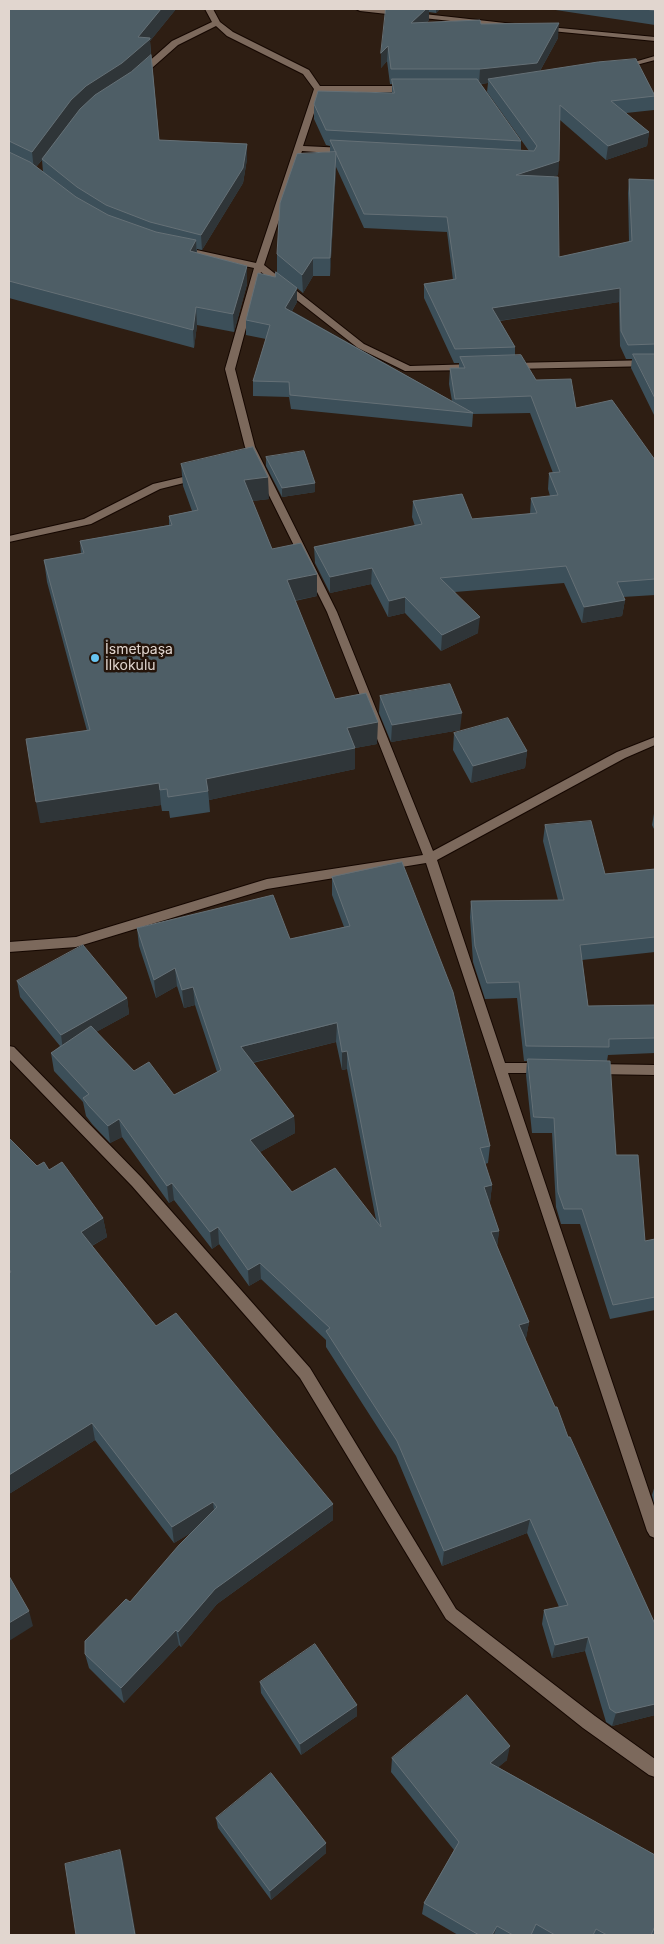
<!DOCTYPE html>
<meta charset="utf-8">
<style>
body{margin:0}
#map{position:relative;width:664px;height:1944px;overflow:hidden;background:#2e1e13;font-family:Inter,sans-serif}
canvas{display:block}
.frame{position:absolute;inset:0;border:10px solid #e1d6cf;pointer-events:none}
</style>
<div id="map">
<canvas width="664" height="1944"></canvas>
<div class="frame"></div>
</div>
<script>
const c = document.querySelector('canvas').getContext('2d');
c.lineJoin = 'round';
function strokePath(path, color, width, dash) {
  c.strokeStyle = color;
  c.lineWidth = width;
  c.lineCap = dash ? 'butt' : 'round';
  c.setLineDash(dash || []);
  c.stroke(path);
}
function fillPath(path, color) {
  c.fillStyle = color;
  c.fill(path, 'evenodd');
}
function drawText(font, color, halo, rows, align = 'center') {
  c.font = font + ' Inter,sans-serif';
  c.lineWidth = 5;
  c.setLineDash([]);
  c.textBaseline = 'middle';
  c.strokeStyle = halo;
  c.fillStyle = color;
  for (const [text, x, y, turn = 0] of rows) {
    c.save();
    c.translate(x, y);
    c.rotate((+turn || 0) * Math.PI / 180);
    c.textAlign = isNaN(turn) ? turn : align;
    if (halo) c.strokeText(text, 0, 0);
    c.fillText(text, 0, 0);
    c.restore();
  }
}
const minor = new Path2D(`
 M205 9H213L220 22 233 32 309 70 320 86H408L412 89 408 92H321L303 146 345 148 349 151 345 154 302 151 264 265 364 344 410 366 475 364 480 367 475 370 405 371 358 348 261 272 235 369 255 447 337 612 433 851 617 752 655 737V745L625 758 437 860 505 1063H543L548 1064 549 1068 548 1072 543 1073H508L655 1509V1538L650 1536 647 1531 426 863 267 889 76 947 9 952V942L76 937 267 879 423 855 327 612 245 447 225 369 254 268 192 255 187 252 192 249 256 263 314 89 303 74 227 36 216 26 178 45 144 75H138V71L172 41 212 22Z
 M655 56V60L621 69 617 67Z
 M655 360V366L510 369 505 366 510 363Z
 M200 473 205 476 204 478 160 489 91 524 9 542V536L84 519 153 484Z
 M9 1046 14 1047 142 1178 310 1368 456 1609 595 1716 655 1759V1777L649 1775 583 1728 446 1619 300 1378 132 1186 9 1059Z
 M595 1064 655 1065V1075L595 1074 590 1073 589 1069 590 1065Z`);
const tertiary = new Path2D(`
 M356 9H379L514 24 518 26 514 28 360 11Z
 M538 26 655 37V41L541 30H538Z`);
strokePath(minor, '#150701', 2);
strokePath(tertiary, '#150701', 2);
fillPath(minor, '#7c695c');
fillPath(tertiary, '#7c695c');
fillPath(new Path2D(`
 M9 9H176L150 41 159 140 247 144V159L243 183 202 250 197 249V253L247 266V284L234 332 197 325 194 348 9 298ZM42 160 43 172 36 167Z
 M386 9H440L436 13 429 12V20L426 23 481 24 558 38 540 71 655 95 654 110 626 113 649 132 647 146 606 160 560 120 558 175 554 176 559 257 629 242 628 193 629 179 655 180V417L631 368 632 359H626L620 346 619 302 500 321 515 347V355L536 380 576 408 655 460V595L623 597 625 600 622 616 582 623 564 583 455 592 478 633 441 651 405 613 388 617 371 584 330 593 315 563 314 547 415 526 412 517 413 501 472 519 530 514 531 498 550 496 548 489 549 473H553L530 413 473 414 472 427 291 409 289 397 253 396V381L266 339 246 335V320L275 277 277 273V254L330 152V146L326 145 314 119V104L392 93V84H390L387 61 381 68ZM488 83 487 92 529 151 521 150V141L481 84ZM336 167 364 228 447 232 453 280 424 284V298L454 363H459V368H450L449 384 452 401 292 311 297 302V288L303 293 313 276H330Z
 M549 9H655V25Z
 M266 457 315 483V492L282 497 266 466Z
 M181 464 269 499 252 501 272 549 317 596 295 601 335 699 377 744 355 748V769L209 800 210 812 170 818 169 811H162L161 805 40 823 87 731 47 582 44 560 81 554 80 541 169 525V516L192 511 183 486Z
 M380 696 460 730 391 742 379 713Z
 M454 733 527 751 525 768 471 783 453 750Z
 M655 808V831L652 825Z
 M545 825 605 874 655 869V952L582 960 588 1006 655 1005V1053L608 1055 607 1061 616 1155 645 1241 655 1239V1310L610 1319 580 1224H561L556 1207 552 1133H532L526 1075 527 1061H524L517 998 485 999 473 962 470 917 471 901 558 900 543 841Z
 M332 877 490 1146 488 1163 485 1164 492 1185 490 1202H489L499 1231 497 1246 529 1322 526 1338 525 1339 568 1437 655 1624V1715L612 1726 606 1722 585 1651 552 1658 542 1624 544 1610 559 1607 527 1533 442 1566 396 1456 326 1347V1340L261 1279 249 1286 219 1244 212 1249 174 1200 169 1203 122 1137 110 1143 92 1124 86 1116 83 1102 54 1071 51 1053 60 1046 20 997 17 981 127 998 129 1014 96 1032 134 1071 174 1095 217 1072 195 1005 184 1008 177 986 156 998 139 946 137 928 290 939 344 927 332 895ZM336 1042 342 1070 347 1069 376 1220 292 1192 260 1152 295 1133 294 1116 253 1063Z
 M9 1138 37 1166 49 1170 103 1218 107 1237 92 1246 156 1326 333 1520 217 1604 181 1647 179 1645 124 1703 89 1668 85 1654 130 1602 192 1532 174 1543 95 1440 9 1494Z
 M655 1485V1507L652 1495Z
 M260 1682 357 1716 301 1755 261 1693Z
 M392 1758 507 1760 498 1767 655 1855V1935H458L422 1914 424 1903 454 1850 391 1772Z
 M216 1818 326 1843V1853L271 1900 218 1828Z`), '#3c4f59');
fillPath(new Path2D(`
 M161 9H176L150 41 151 57 124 80 88 103 73 118 34 170 32 152 71 100 138 37Z
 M426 9H429V20L411 38V23Z
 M436 9H440L436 13Z
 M559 23 558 38 536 78 488 79V83L479 84 480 69Z
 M388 46 387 61 381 68V53Z
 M649 132 647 146 606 160 608 146Z
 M247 144V159L243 183 202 250 201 235Z
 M336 152V170L330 276V258Z
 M559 161 558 175 515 189 516 175Z
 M196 240 197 258 190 251Z
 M313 258V276L303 293 302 275Z
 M247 266V284L234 332 233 314Z
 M297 288V302L285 322V308Z
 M620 288 619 302 491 322 492 308Z
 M196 307 197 325 194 348 193 330Z
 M268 477 269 499 245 502 244 480Z
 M315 483V492L282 497V488Z
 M372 568 371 584 330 593V577Z
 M317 574V596L287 602V580Z
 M405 597V613L388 617 389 601Z
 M625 600 622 616 582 623 584 607Z
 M480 617 478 633 441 651 442 635Z
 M462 713 460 730 391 742 392 725Z
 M378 722 377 744 355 748V769L209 800 208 791 206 779 347 728Z
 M527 751 525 768 471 783 473 766Z
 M159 783 161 805 40 823 36 802Z
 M175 968 177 986 156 998 154 980Z
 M193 987 195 1005 184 1008 182 990Z
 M127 998 129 1014 63 1050 61 1035Z
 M337 1023 336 1042 242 1065 241 1047Z
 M347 1051V1069L342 1070V1052Z
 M294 1116 295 1133 251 1157 250 1140Z
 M119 1119 122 1137 110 1143 108 1126Z
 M172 1183 174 1200 169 1203 167 1186Z
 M492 1185 490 1202 482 1204 484 1187Z
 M103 1218 107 1237 84 1250 81 1232Z
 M218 1227 219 1244 212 1249 210 1232Z
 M499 1231 497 1248 491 1232Z
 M260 1263 261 1279 249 1286 248 1270Z
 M529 1322 526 1338 517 1341 519 1325Z
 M92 1423 95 1440 9 1494V1475Z
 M213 1502 215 1519 174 1543 172 1527Z
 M333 1504V1520L217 1604 181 1647 178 1632 215 1589Z
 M530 1519 527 1533 442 1566 444 1551Z
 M29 1611 33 1626 9 1641V1623Z
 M176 1630 179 1645 124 1703 121 1688Z
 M588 1637 585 1651 552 1658 555 1645Z
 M655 1704V1715L612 1726 616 1713Z
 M357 1705V1716L301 1755 300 1744Z
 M510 1746 507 1760 488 1776 490 1763Z
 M326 1843V1853L271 1900 270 1891Z
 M120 1850 123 1860 136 1935H135Z
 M497 1926 494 1935H492Z`), '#2f3538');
const building = new Path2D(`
 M9 9H161L138 37 150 38V39L122 63 86 86 71 100 32 152 9 141Z
 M386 9H426L411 23 480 20 481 24 559 23 537 63 480 69H391L388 46 381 53Z
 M645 9H655V10Z
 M151 55 159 140 247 144 243 168 201 235 150 222 106 205 77 187 42 159 80 109 95 95 131 72Z
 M636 59 655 96 611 101 649 132 608 146 560 105 559 161 516 175 558 177 559 257 632 241 629 179 655 180V344L628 345 621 331 620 288 492 308 515 347 455 349 424 284 456 279 447 217 364 214 330 140 534 151 537 146 488 79 598 62Z
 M392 79H477L521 141 326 130 314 104 318 91 394 93Z
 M9 152 30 162 76 197 108 215 156 232 196 240 190 251 247 266 233 314 196 307 193 330 9 281Z
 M336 152 330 258H313L302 275 277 254 280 203 297 154Z
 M276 272 297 288 285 308 473 413 290 395 289 382 253 381 270 325 246 320 258 273 275 277Z
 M633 354H655V398Z
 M521 355 536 380 571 379 576 408 612 400 655 460V579L617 582 625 600 584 607 566 566 440 578 480 617 442 635 405 597 389 601 372 568 330 577 314 547 422 524 413 501 462 494 472 519 537 513 531 498 558 495 549 473 560 472 531 396 455 399 450 368H465L460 357Z
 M253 447 268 477 244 480 272 549 301 543 317 574 287 580 335 699 366 693 378 722 347 728 355 748 206 779 208 791 168 797 167 789 160 790 159 783 36 802 26 739 90 730 44 560 84 553 80 541 172 525 169 516 198 510 181 464Z
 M304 451 315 483 282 488 266 457Z
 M450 684 462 713 392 725 380 696Z
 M508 718 527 751 473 766 454 733Z
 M591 821 605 874 655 869V937L580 945 588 1006 655 1005V1038L609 1039V1047L526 1046 519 982 487 983 475 946 471 901 564 900 545 825Z
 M402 862 453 992 490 1146 480 1148 492 1185 484 1187 499 1231 491 1232 529 1322 519 1325 555 1407H557L568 1437H570L655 1624V1704L616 1713 610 1709 588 1637 555 1645 544 1610 568 1605 530 1519 444 1551 397 1441 326 1331 330 1328 260 1263 248 1270 218 1227 210 1232 172 1183 167 1186 119 1119 108 1126 89 1106 83 1098 89 1094 51 1053 91 1026 134 1071 149 1062 174 1095 221 1070 193 987 182 990 175 968 154 980 137 928 273 895 290 939 350 926 332 877ZM337 1023 342 1052 347 1051 381 1227 335 1168 292 1192 250 1140 294 1116 241 1047Z
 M83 945 127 998 61 1035 17 981Z
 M528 1059 610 1061 616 1155H638L645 1241 655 1239V1297L613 1305 582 1209H564L558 1192 554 1118 534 1117Z
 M9 1138 37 1166 44 1162 49 1170 62 1162 103 1218 81 1232 156 1326 176 1313 333 1504 215 1589 178 1632 176 1630 121 1688 85 1654V1641L126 1599 130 1602 179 1545 217 1507 213 1502 172 1527 92 1423 9 1475V1273L11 1272 9 1269Z
 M9 1576 29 1611 9 1623Z
 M315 1644 357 1705 300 1744 260 1682Z
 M467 1695 510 1746 490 1763 655 1855V1926L651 1935H607L596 1929 593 1935H555L536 1924 531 1935H513L497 1926 492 1935H479L424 1903 459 1842 392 1758Z
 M271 1773 326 1843 270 1891 216 1818Z
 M120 1850 135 1935H76L65 1864Z`);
fillPath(building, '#4e5e66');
strokePath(building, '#657076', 1);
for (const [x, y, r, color] of [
 [95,658,5,"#67c4f0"]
]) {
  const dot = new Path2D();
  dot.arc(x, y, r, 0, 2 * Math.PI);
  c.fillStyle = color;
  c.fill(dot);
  strokePath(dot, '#24140a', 2);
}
drawText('14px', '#e1d6cf', '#24140a', [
 ["İsmetpaşa",105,650],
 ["İlkokulu",105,666]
], 'left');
</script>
